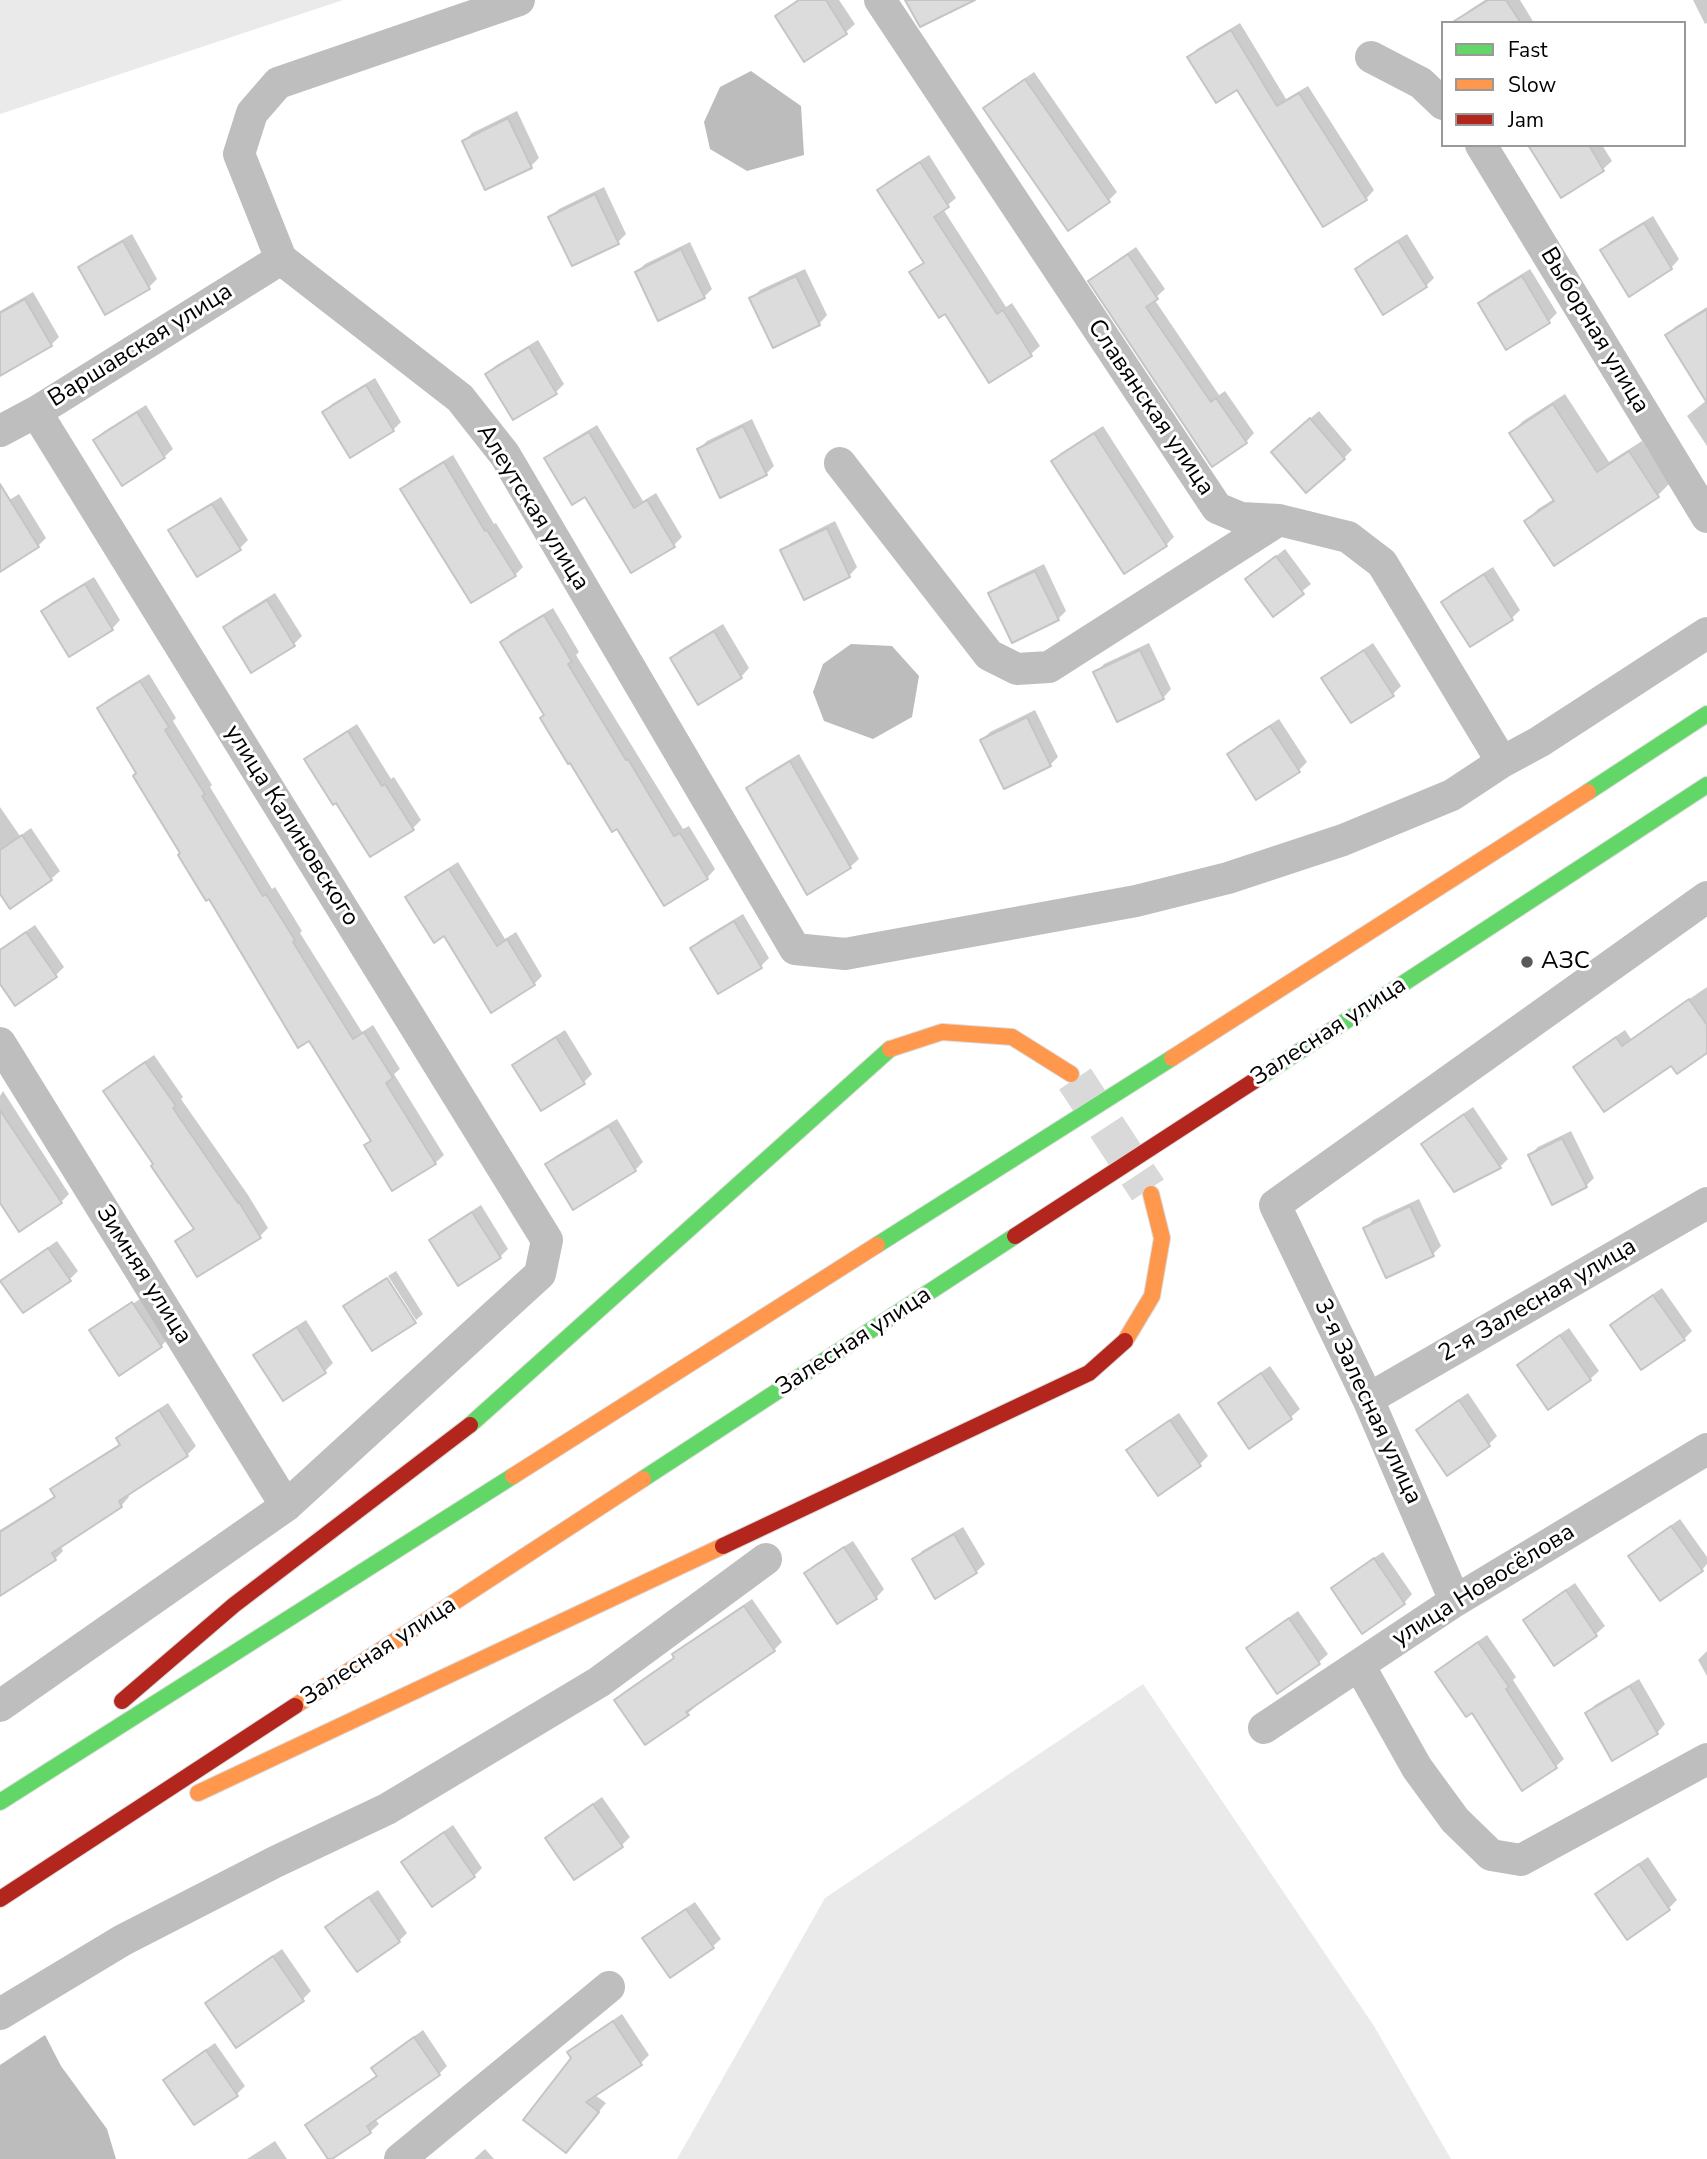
<!DOCTYPE html>
<meta charset="utf-8">
<style>
body{margin:0}
#map{position:relative;width:1707px;height:2159px;overflow:hidden;background:#fff;font-family:"Nunito Sans",sans-serif}
canvas{display:block}
.legend{position:absolute;left:1441px;top:21px;width:245px;height:126px;box-sizing:border-box;background:#fff;border:2px solid #999;margin:0;padding:9px 12px;list-style:none;font-size:21px;color:#000}
.legend li{display:flex;align-items:center;gap:14px;height:35px}
.legend b{width:35px;border:2px solid #999}
</style>
<div id="map">
<canvas width="1707" height="2159"></canvas>
<ul class="legend">
<li><b style="height:9px;background:#63d668"></b>Fast</li>
<li><b style="height:9px;background:#ff974d"></b>Slow</li>
<li><b style="height:9px;background:#b3261e"></b>Jam</li>
</ul>
</div>
<script>
const c = document.querySelector('canvas').getContext('2d');
c.lineJoin = 'round';
function fillPath(path, color) {
  c.fillStyle = color;
  c.fill(path, 'evenodd');
}
function strokePath(path, color, width, dash) {
  c.strokeStyle = color;
  c.lineWidth = width;
  c.lineCap = dash ? 'butt' : 'round';
  c.setLineDash(dash || []);
  c.stroke(path);
}
function drawText(font, color, halo, rows, align = 'center') {
  c.font = font + ' "Nunito Sans",sans-serif';
  c.lineWidth = 6;
  c.setLineDash([]);
  c.textBaseline = 'middle';
  c.strokeStyle = halo;
  c.fillStyle = color;
  for (const [text, x, y, turn = 0] of rows) {
    c.save();
    c.translate(x, y);
    c.rotate((+turn || 0) * Math.PI / 180);
    c.textAlign = isNaN(turn) ? turn : align;
    if (halo) c.strokeText(text, 0, 0);
    c.fillText(text, 0, 0);
    c.restore();
  }
}
fillPath(new Path2D(`
 M0 0H343L0 114Z
 M1143 1684 1374 2026 1451 2159H677L825 1898Z`), '#eaeaea');
fillPath(new Path2D(`
 M751 71 801 106 804 155 747 171 710 149 704 122 720 87Z
 M851 644 892 646 919 676 912 717 873 739 824 721 813 692 823 664Z
 M45 2035 61 2066 107 2129 116 2159H0V2065Z`), '#bcbcbc');
fillPath(new Path2D(`
 M797 0H839L855 24 846 32 804 59 777 16Z
 M1485 0H1520L1534 23H1462L1460 19 1468 11Z
 M1693 0H1707V23L1705 24Z
 M1240 23 1286 99 1308 86 1374 190 1366 199 1238 88 1189 58 1197 49Z
 M1034 72 1117 192 1109 200 1068 228 985 108 994 100Z
 M517 111 539 158 531 166 464 141 472 133Z
 M1541 145H1602L1612 161 1603 169 1561 196Z
 M929 155 956 198 943 209 1006 307 1012 303 1040 346 1031 354 990 381 946 312 911 273 925 261 879 190 887 182Z
 M604 187 626 234 618 242 550 217 559 209Z
 M1653 216 1679 259 1671 268 1602 250 1610 242Z
 M132 234 157 279 149 287 106 312 80 268 89 259Z
 M1407 234 1434 278 1426 286 1357 269 1365 261Z
 M690 242 712 289 704 297 637 272 645 264Z
 M1136 247 1165 289 1154 299 1219 395 1225 391 1254 433 1246 442 1091 281 1099 273Z
 M805 269 827 315 819 324 751 299 760 290Z
 M1530 269 1557 313 1549 321 1507 347 1480 304 1488 295Z
 M33 292 59 337 51 345 0 357V311Z
 M1707 307V400L1667 335 1675 327Z
 M538 340 564 384 556 392 514 418 487 374 495 366Z
 M375 378 401 422 393 430 324 412 332 404Z
 M1565 394 1609 462 1642 441 1669 484 1658 495 1526 521 1538 509 1554 499 1511 433 1523 421Z
 M1707 400V446L1687 416Z
 M146 405 173 449 164 457 95 440 103 432Z
 M1319 411 1352 450 1344 458 1281 444Z
 M752 419 774 466 766 474 699 449 707 441Z
 M597 425 643 501 656 493 682 537 674 545 632 571 586 495 547 458 555 450Z
 M1103 426 1174 537 1166 545 1053 461 1061 453Z
 M453 455 494 524 496 523 523 567 515 575 402 489 410 481Z
 M19 494 46 538 38 546 0 570V506Z
 M221 497 248 540 240 548 171 531 179 522Z
 M835 521 857 567 849 576 782 551 791 543Z
 M1285 549 1311 584 1274 614 1248 579Z
 M1044 564 1066 611 1058 619 991 594 999 586Z
 M1493 567 1520 610 1512 618 1470 645 1443 602 1451 594Z
 M94 577 120 620 112 629 70 655 43 611 51 603Z
 M275 593 302 636 294 644 225 627 233 619Z
 M553 608 579 652 576 655 683 829 689 826 715 869 707 878 546 715 502 642 510 634Z
 M723 624 749 668 741 677 699 702 672 658 680 650Z
 M1149 643 1171 689 1163 698 1096 673 1104 664Z
 M1373 643 1401 686 1393 694 1323 678 1332 670Z
 M149 674 176 718 173 721 212 785 210 787 272 889 275 887 302 931 300 933 362 1032 373 1025 400 1069 394 1074 444 1155 435 1163 366 1145 372 1140 310 1039 182 853 138 773 99 708 107 700Z
 M1035 710 1058 757 1050 765 982 740 990 732Z
 M1279 719 1307 762 1298 771 1229 754 1237 746Z
 M357 724 391 779 394 777 421 820 412 829 337 800 307 759 315 751Z
 M799 754 859 859 850 867 748 788 756 780Z
 M0 807 20 836 31 828 60 871 51 879 11 907 0 891Z
 M458 862 505 939 516 932 542 976 534 984 444 934 408 897 416 889Z
 M743 914 769 958 761 966 718 992 692 948 700 940Z
 M35 925 64 967 56 975 15 1003 0 981V949Z
 M1707 987V1052L1671 1064 1575 1067 1583 1059 1625 1030 1631 1039Z
 M565 1030 592 1074 584 1082 515 1065 523 1057Z
 M154 1055 183 1097 181 1099 248 1195 268 1228 260 1236 198 1275 177 1242 195 1227 155 1164 105 1091 113 1083Z
 M3 1091 69 1194 61 1202 0 1200V1096Z
 M1473 1107 1508 1159 1500 1167 1423 1144 1431 1136Z
 M617 1119 643 1162 635 1170 547 1164 556 1156Z
 M1571 1131 1594 1178 1586 1186 1530 1155 1538 1147Z
 M1419 1199 1441 1246 1433 1254 1365 1229 1373 1220Z
 M481 1205 508 1249 500 1257 431 1241 439 1232Z
 M57 1241 78 1271 70 1279 3 1281 11 1273Z
 M396 1271 423 1314 416 1320 388 1276Z
 M385 1278 413 1323 346 1306 354 1298Z
 M1662 1288 1692 1331 1684 1339 1612 1325 1620 1317Z
 M140 1299 169 1338 161 1346 91 1331 98 1324V1327Z
 M306 1320 333 1363 325 1371 256 1355 264 1347Z
 M1569 1328 1599 1371 1590 1379 1519 1365 1527 1357Z
 M1270 1366 1300 1409 1291 1417 1250 1446 1220 1403 1228 1395Z
 M1468 1393 1497 1436 1489 1444 1448 1473 1418 1431 1426 1422Z
 M168 1403 196 1446 187 1455 127 1493 129 1497 121 1506 60 1545 63 1551 55 1559 0 1594V1530L56 1495 52 1490 61 1481 121 1443 118 1438 126 1430Z
 M1179 1413 1208 1456 1200 1464 1158 1493 1129 1451 1137 1442Z
 M1680 1519 1707 1557V1564L1702 1570 1631 1556 1639 1548Z
 M963 1527 985 1564 976 1572 914 1560 922 1551Z
 M853 1541 884 1589 876 1598 806 1573 814 1565Z
 M1383 1552 1412 1594 1404 1603 1363 1631 1333 1589 1341 1580Z
 M1575 1583 1605 1626 1596 1634 1555 1663 1525 1620 1533 1612Z
 M752 1599 782 1642 774 1650 695 1704 696 1706 687 1714 616 1700 624 1692 676 1656 675 1655 683 1646Z
 M1298 1611 1328 1654 1319 1662 1278 1691 1248 1648 1257 1640Z
 M1487 1635 1516 1677 1513 1680 1564 1759 1555 1767 1472 1711 1437 1672 1445 1664Z
 M1707 1651V1676L1698 1660Z
 M1639 1679 1665 1724 1657 1733 1587 1713 1595 1705Z
 M602 1797 630 1837 622 1845 547 1838 555 1830Z
 M453 1825 482 1868 474 1876 403 1862 411 1854Z
 M1648 1857 1677 1900 1669 1908 1597 1894 1606 1886Z
 M378 1890 407 1933 399 1941 327 1927 336 1918Z
 M695 1902 721 1939 712 1947 645 1939 653 1930Z
 M282 1949 311 1991 303 1999 237 2045 208 2003 216 1995Z
 M622 2014 649 2055 641 2063 595 2095 606 2103 566 2151 573 2058 569 2052 578 2044Z
 M423 2030 447 2066 439 2074 375 2119 379 2124 370 2132 307 2125 316 2117 378 2075 373 2068 381 2060Z
 M215 2043 245 2086 237 2094 165 2080 173 2072Z
 M275 2141 287 2159H247Z
 M485 2149 494 2159H474Z`), '#0003');
const building = new Path2D(`
 M799 0H826L847 34 804 62 775 16Z
 M905 0H975L920 27Z
 M1488 0H1506L1521 23H1451Z
 M1231 30 1277 106 1299 93 1367 200 1323 227 1237 90 1216 103 1187 57Z
 M1025 79 1110 202 1068 231 983 108Z
 M508 118 532 168 485 190 462 141Z
 M1528 145H1589L1604 171 1561 198Z
 M920 162 949 207 934 217 997 314 1003 310 1032 356 989 383 945 314 939 318 909 272 924 263 877 190Z
 M595 194 619 244 572 266 548 217Z
 M1644 223 1672 269 1629 297 1600 250Z
 M123 241 150 289 105 315 78 267Z
 M1398 241 1427 287 1383 315 1355 269Z
 M681 249 705 298 658 321 635 272Z
 M1128 254 1158 299 1146 307 1211 402 1216 398 1247 443 1212 467 1088 281Z
 M796 276 820 325 773 348 749 298Z
 M1522 276 1550 323 1506 350 1478 303Z
 M25 299 52 346 0 376V313Z
 M1707 309V403L1665 335Z
 M529 347 557 394 513 420 485 374Z
 M366 385 394 431 350 458 322 412Z
 M1553 404 1597 472 1629 451 1659 497 1554 566 1524 521 1554 501 1509 433Z
 M137 412 165 458 122 486 93 440Z
 M1310 418 1345 459 1306 493 1271 452Z
 M743 426 767 475 720 498 697 449Z
 M589 432 634 508 647 500 675 547 631 573 585 497 572 505 544 458Z
 M1094 433 1167 546 1124 574 1051 461Z
 M444 462 485 531 487 530 516 576 471 603 400 489Z
 M0 484 39 547 0 572Z
 M212 504 241 550 197 577 168 530Z
 M827 528 850 577 804 600 780 550Z
 M1276 556 1304 594 1273 617 1245 579Z
 M1035 571 1059 620 1012 643 988 593Z
 M1484 574 1513 620 1470 647 1441 602Z
 M85 584 113 630 69 657 41 611Z
 M267 600 295 646 251 673 223 627Z
 M544 615 572 662 568 664 626 760 628 759 674 836 680 833 708 879 664 906 617 829 612 832 570 763 568 764 540 718 544 715 500 642Z
 M714 631 742 678 698 705 670 658Z
 M1140 650 1164 699 1117 722 1093 672Z
 M1364 650 1394 696 1351 723 1321 678Z
 M140 681 169 727 165 730 205 794 202 796 263 896 266 894 295 940 293 942 353 1039 364 1032 393 1078 386 1083 436 1164 392 1191 364 1145 371 1141 309 1041 298 1048 209 899 206 901 178 855 180 853 133 776 136 773 97 708Z
 M1027 717 1051 766 1004 789 980 740Z
 M1270 726 1300 772 1256 800 1227 754Z
 M348 731 382 786 385 784 414 830 370 857 336 803 333 805 304 759Z
 M790 761 851 868 807 895 746 788Z
 M22 835 52 880 10 909 0 894V850Z
 M449 869 497 946 507 939 535 985 491 1013 444 936 434 943 405 897Z
 M734 921 762 968 718 994 690 948Z
 M26 932 57 977 15 1006 0 984V950Z
 M1689 999 1707 1025V1053L1677 1074 1671 1066 1604 1112 1573 1067 1616 1037 1622 1046Z
 M556 1037 585 1084 541 1111 512 1065Z
 M145 1062 176 1106 173 1108 238 1203 239 1202 261 1238 197 1277 175 1241 194 1229 151 1166 153 1164 103 1091Z
 M0 1110 62 1203 19 1232 0 1203Z
 M1464 1114 1501 1168 1454 1192 1421 1144Z
 M609 1126 636 1171 573 1210 545 1164Z
 M1562 1138 1587 1187 1552 1205 1528 1155Z
 M1410 1206 1434 1256 1386 1278 1363 1228Z
 M472 1212 501 1258 458 1286 429 1240Z
 M48 1248 71 1281 23 1313 0 1281Z
 M387 1278 416 1323 372 1351 343 1306Z
 M1653 1295 1685 1340 1641 1370 1610 1325Z
 M132 1302 162 1347 119 1376 89 1330Z
 M297 1327 326 1373 283 1401 253 1355Z
 M1560 1335 1591 1380 1548 1410 1517 1365Z
 M1261 1373 1292 1419 1249 1449 1218 1403Z
 M1459 1400 1490 1446 1447 1476 1416 1430Z
 M159 1410 188 1456 119 1501 122 1507 52 1553 56 1560 0 1596V1532L55 1497 50 1489 120 1445 116 1438Z
 M1170 1420 1201 1466 1158 1496 1126 1450Z
 M1671 1526 1703 1571 1660 1601 1628 1556Z
 M954 1534 977 1573 935 1599 912 1559Z
 M844 1547 877 1599 837 1624 804 1573Z
 M1374 1558 1405 1604 1362 1634 1331 1588Z
 M1566 1590 1597 1636 1554 1666 1523 1620Z
 M744 1606 775 1651 686 1712 689 1715 645 1745 614 1700 674 1658 672 1654Z
 M1289 1618 1320 1664 1277 1694 1246 1648Z
 M1478 1642 1509 1687 1506 1689 1557 1768 1522 1791 1472 1713 1466 1717 1435 1672Z
 M1630 1686 1658 1734 1612 1761 1585 1713Z
 M593 1804 623 1847 574 1880 545 1838Z
 M444 1832 475 1877 432 1907 401 1862Z
 M1639 1864 1670 1910 1627 1940 1595 1894Z
 M369 1897 400 1942 357 1972 325 1927Z
 M686 1909 714 1948 670 1978 642 1938Z
 M273 1956 304 2001 236 2048 205 2003Z
 M613 2021 642 2065 586 2102 599 2112 566 2153 523 2120 571 2058 567 2052Z
 M414 2037 440 2075 367 2126 371 2133 332 2159H328L305 2125 377 2076 371 2068Z
 M206 2050 238 2096 194 2125 163 2080Z`);
fillPath(building, '#dcdcdc');
strokePath(building, '#c5c5c5', 2);
strokePath(new Path2D(`
 M1075 1079 1148 1190`), '#d9d9d9', 38, [38, 19]);
const fast = new Path2D(`
 M1588 792 1707 714
 M1257 1079 1707 785
 M877 1245 1172 1058
 M470 1425 890 1049
 M643 1479 1015 1236
 M0 1802 513 1476`);
const slow = new Path2D(`
 M890 1049 942 1032 1012 1037 1071 1074
 M1172 1058 1588 792
 M1125 1341 1152 1296 1162 1238 1151 1194
 M513 1476 877 1245
 M295 1706 643 1479
 M198 1793 723 1546`);
const jam = new Path2D(`
 M1015 1236 1257 1079
 M723 1546 1089 1373 1125 1341
 M122 1701 234 1605 470 1425
 M0 1899 295 1706`);
strokePath(fast, '#dbdbdb', 18);
strokePath(slow, '#dbdbdb', 18);
strokePath(jam, '#dbdbdb', 18);
strokePath(new Path2D(`
 M519 0 278 83 252 113 239 154 281 259 460 398 505 455 795 949 845 954 1136 901 1228 878 1343 840 1452 795 1502 762 1539 742 1707 633
 M880 0 1217 508 1241 518 1279 520 1348 537 1382 563 1502 762
 M1371 57 1421 83 1443 104
 M1481 145 1707 517
 M0 431 36 412 281 259
 M840 463 989 655 1017 669 1049 667 1279 520
 M0 1043 286 1506
 M1368 1399 1707 1203
 M1455 1601 1368 1399 1275 1205 1707 897
 M1359 1665 1417 1768 1455 1820 1491 1855 1521 1860 1707 1759
 M0 1706 286 1506 540 1274 547 1240 36 412
 M1264 1728 1455 1601 1707 1449
 M0 2014 123 1940 275 1862 387 1809 599 1682 766 1559
 M400 2159 609 1987`), '#bebebe', 32);
strokePath(fast, '#63d668', 16);
strokePath(slow, '#ff974d', 16);
strokePath(jam, '#b3261e', 16);
for (const [x, y, r, color] of [
 [1527,962,7,"#595959"]
]) {
  const dot = new Path2D();
  dot.arc(x, y, r, 0, 2 * Math.PI);
  c.fillStyle = color;
  c.fill(dot);
  strokePath(dot, '#fff', 2.5);
}
drawText('24px', '#000', '#fff', [
 ["Выборная улица",1594,331,59],
 ["Варшавская улица",141,346,-32],
 ["Славянская улица",1150,408,56],
 ["Алеутская улица",532,508,58],
 ["улица Калиновского",291,826,58],
 ["Залесная улица",1329,1032,-33],
 ["Зимняя улица",143,1275,58],
 ["2-я Залесная улица",1538,1301,-30],
 ["Залесная улица",854,1342,-33],
 ["3-я Залесная улица",1367,1402,65],
 ["улица Новосёлова",1484,1586,-32],
 ["Залесная улица",379,1652,-33]
]);
drawText('24px', '#000', '#fff', [
 ["АЗС",1541,962]
], 'left');
</script>
